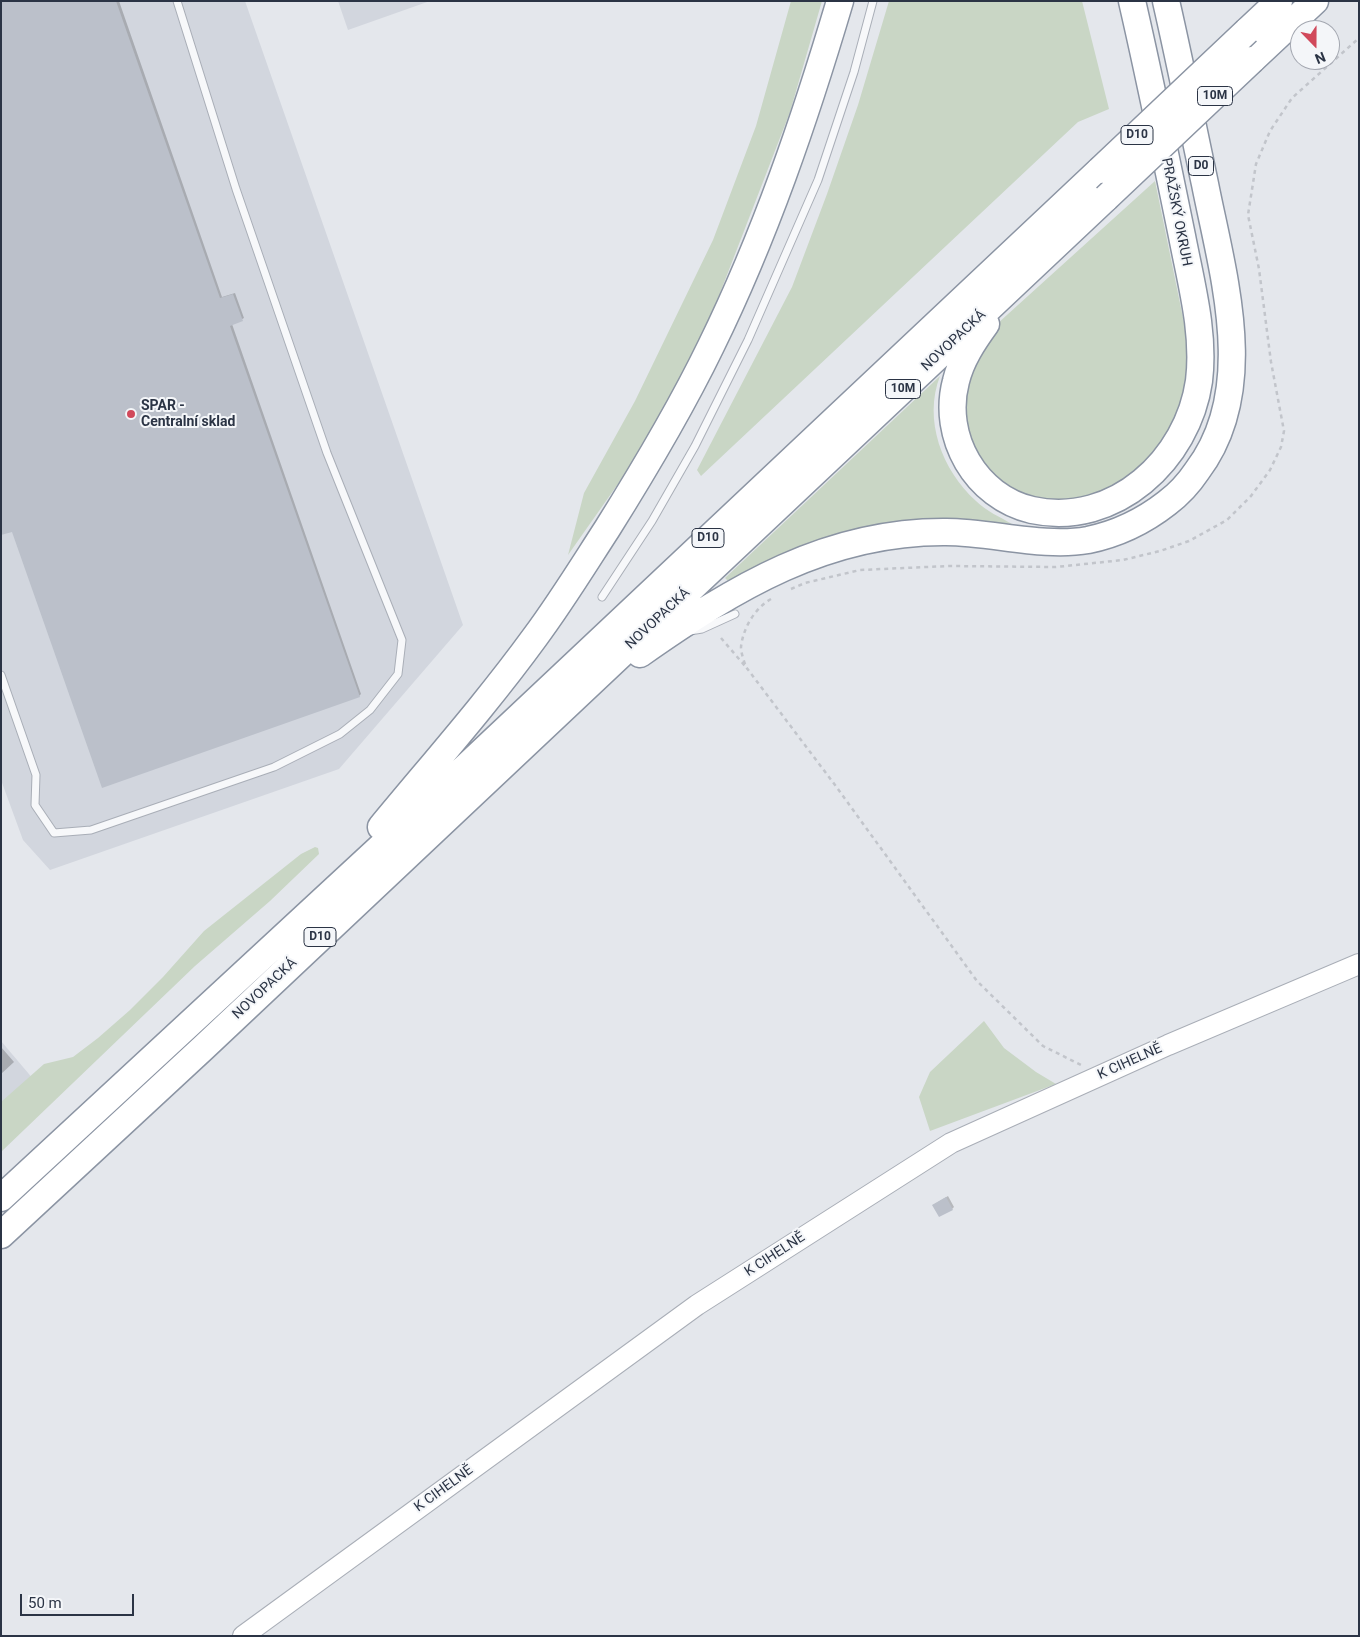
<!DOCTYPE html>
<meta charset="utf-8">
<style>
body{margin:0}
#map{position:relative;width:1360px;height:1637px;overflow:hidden;background:#e4e7ec;font-family:Roboto,sans-serif}
canvas{display:block}
.frame{position:absolute;inset:0;border:2px solid #2b3445;pointer-events:none}
.north{position:absolute;left:1290px;top:20px;width:50px;height:50px;box-sizing:border-box;background:#f4f6f9;border:1px solid #a4a8b1;border-radius:50%;rotate:158deg;font-size:14px;font-weight:700;line-height:20px;text-align:center;color:#2b3445}
.north::after{content:'';display:block;margin:auto;width:18px;height:22px;background:#d1495b;clip-path:polygon(50% 0,100% 100%,50% 72%,0 100%)}
.scale{position:absolute;left:20px;top:1594px;width:114px;height:22px;box-sizing:border-box;border:2px solid #2b3445;border-top:0;padding-left:6px;font-size:15px;line-height:18px;white-space:nowrap;color:#2b3445;-webkit-text-stroke:4px #f4f6f9;paint-order:stroke}
</style>
<div id="map">
<canvas width="1360" height="1637"></canvas>
<div class="frame"></div>
<div class="north">N</div>
<div class="scale">50 m</div>
</div>
<script>
const c = document.querySelector('canvas').getContext('2d');
c.lineJoin = 'round';
function fillPath(path, color) {
  c.fillStyle = color;
  c.fill(path, 'evenodd');
}
function strokePath(path, color, width, dash) {
  c.strokeStyle = color;
  c.lineWidth = width;
  c.lineCap = dash ? 'butt' : 'round';
  c.setLineDash(dash || []);
  c.stroke(path);
}
function drawText(font, color, halo, rows, align = 'center') {
  c.font = font + ' Roboto,sans-serif';
  c.lineWidth = 4;
  c.setLineDash([]);
  c.textBaseline = 'middle';
  c.strokeStyle = halo;
  c.fillStyle = color;
  for (const [text, x, y, turn = 0] of rows) {
    c.save();
    c.translate(x, y);
    c.rotate((+turn || 0) * Math.PI / 180);
    c.textAlign = isNaN(turn) ? turn : align;
    if (halo) c.strokeText(text, 0, 0);
    c.fillText(text, 0, 0);
    c.restore();
  }
}
fillPath(new Path2D(`
 M1 1H245L463 625 339 769 50 870 23 840 1 780Z
 M338 1H430L348 30Z
 M1 1041 34 1080 1 1107Z`), '#d2d6de');
fillPath(new Path2D(`
 M791 1H822L790 112 708 324 639 454 568 555 584 493 635 401 713 240 756 126Z
 M889 1H1082L1109 109 1078 122 701 476 697 470 792 287 827 194 858 105Z
 M1155 181 1191 357 1189 397 1169 446 1102 495 1049 506 997 484 965 434 966 372 997 324Z
 M940 376C923 420 942 470 976 501 986 511 1000 517 1012 524L981 522 729 582 725 578Z
 M315 847 318 848 319 854 270 901 195 966 1 1152V1102L44 1064 73 1057 98 1038 130 1010 163 977 204 931 301 854Z
 M984 1021 1004 1048 1036 1072 1056 1084 930 1131 919 1097 930 1072Z`), '#c9d6c5');
fillPath(new Path2D(`
 M1 1H119L222 297 235 293 244 318 232 324 361 694 359 696Z
 M1 1047 14 1062 1 1074Z
 M948 1196 954 1207 952 1209 933 1205Z`), '#0003');
fillPath(new Path2D(`
 M1 1H116L220 298 233 294 243 321 230 326 360 697 102 788 12 532 1 535Z
 M946 1197 953 1210 939 1217 932 1205Z`), '#bbc0ca');
const lane = new Path2D(`
 M602 597 652 521 695 446 748 340 818 180 854 72 873 1
 M690 631 702 629 735 614
 M1 675 36 775 35 805 54 833 91 830 274 767 340 734 370 710 398 674 402 640 327 453 236 189 177 1`);
const secondary = new Path2D(`
 M243 1636 697 1305 951 1143 1168 1045 1359 964`);
const highway = new Path2D(`
 M1247 31 1279 1
 M1252 60 1315 1
 M986 324C973 342 961 360 956 381 941 437 976 497 1032 510 1115 528 1188 459 1199 381 1205 333 1191 283 1182 236 1166 158 1150 79 1132 1
 M640 654C734 588 827 531 946 532 992 532 1043 548 1088 540 1117 534 1144 521 1167 503 1179 494 1189 483 1197 471 1259 390 1223 275 1205 184 1192 123 1180 62 1166 1
 M381 827C433 764 487 703 535 637 561 602 583 566 607 529 644 470 680 410 711 346 765 236 805 119 840 1
 M1 1198 386 842 1100 170
 M1 1235 203 1048 1106 198`);
strokePath(lane, '#a9aeb7', 9);
strokePath(secondary, '#a9aeb7', 22);
strokePath(highway, '#8b94a3', 29);
strokePath(new Path2D(`
 M791 589 805 583 860 570 949 566 1056 567 1123 560 1160 551 1189 541 1227 520 1251 496 1270 470 1281 447 1284 431 1271 362 1259 269 1248 215 1256 164 1270 131 1292 98 1359 38
 M771 599C755 608 743 628 741 647 741 653 744 661 746 667L835 785 977 981 1043 1046 1081 1065
 M721 638 745 666`), '#c2c5cb', 2.5, [4, 4]);
strokePath(lane, '#f7f8fa', 7);
strokePath(secondary, '#fff', 20);
strokePath(highway, '#fff', 26);
const highwayBridge = new Path2D(`
 M1100 170 1247 31
 M1106 198 1252 60`);
strokePath(highwayBridge, '#8b94a3', 29, []);
strokePath(highwayBridge, '#fff', 26);
for (const [x, y, r, color] of [
 [131,414,5,"#d1495b"]
]) {
  const dot = new Path2D();
  dot.arc(x, y, r, 0, 2 * Math.PI);
  c.fillStyle = color;
  c.fill(dot);
  strokePath(dot, '#f4f6f9', 2);
}
for (const [x, y, w] of [
 [1215,96,35],
 [1137,135,32],
 [1201,166,25],
 [903,389,35],
 [708,538,32],
 [320,937,32]
]) {
  const box = new Path2D();
  box.roundRect(x - w / 2, y - 9.5, w, 19, 4);
  c.fillStyle = '#f4f6f9';
  c.fill(box);
  strokePath(box, '#2b3445', 1);
}
drawText('bold 12px', '#2b3445', null, [
 ["10M",1215,96],
 ["D10",1137,135],
 ["D0",1201,166],
 ["10M",903,389],
 ["D10",708,538],
 ["D10",320,937]
]);
drawText('14px', '#2b3445', '#f4f6f9', [
 ["PRAŽSKÝ OKRUH",1176,212,79],
 ["NOVOPACKÁ",954,341,-43],
 ["NOVOPACKÁ",658,619,-43],
 ["NOVOPACKÁ",265,989,-43],
 ["K CIHELNĚ",1130,1062,-24],
 ["K CIHELNĚ",775,1255,-33],
 ["K CIHELNĚ",444,1489,-36]
]);
drawText('bold 14px', '#2b3445', '#f4f6f9', [
 ["SPAR -",141,406],
 ["Centralní sklad",141,422]
], 'left');
</script>
